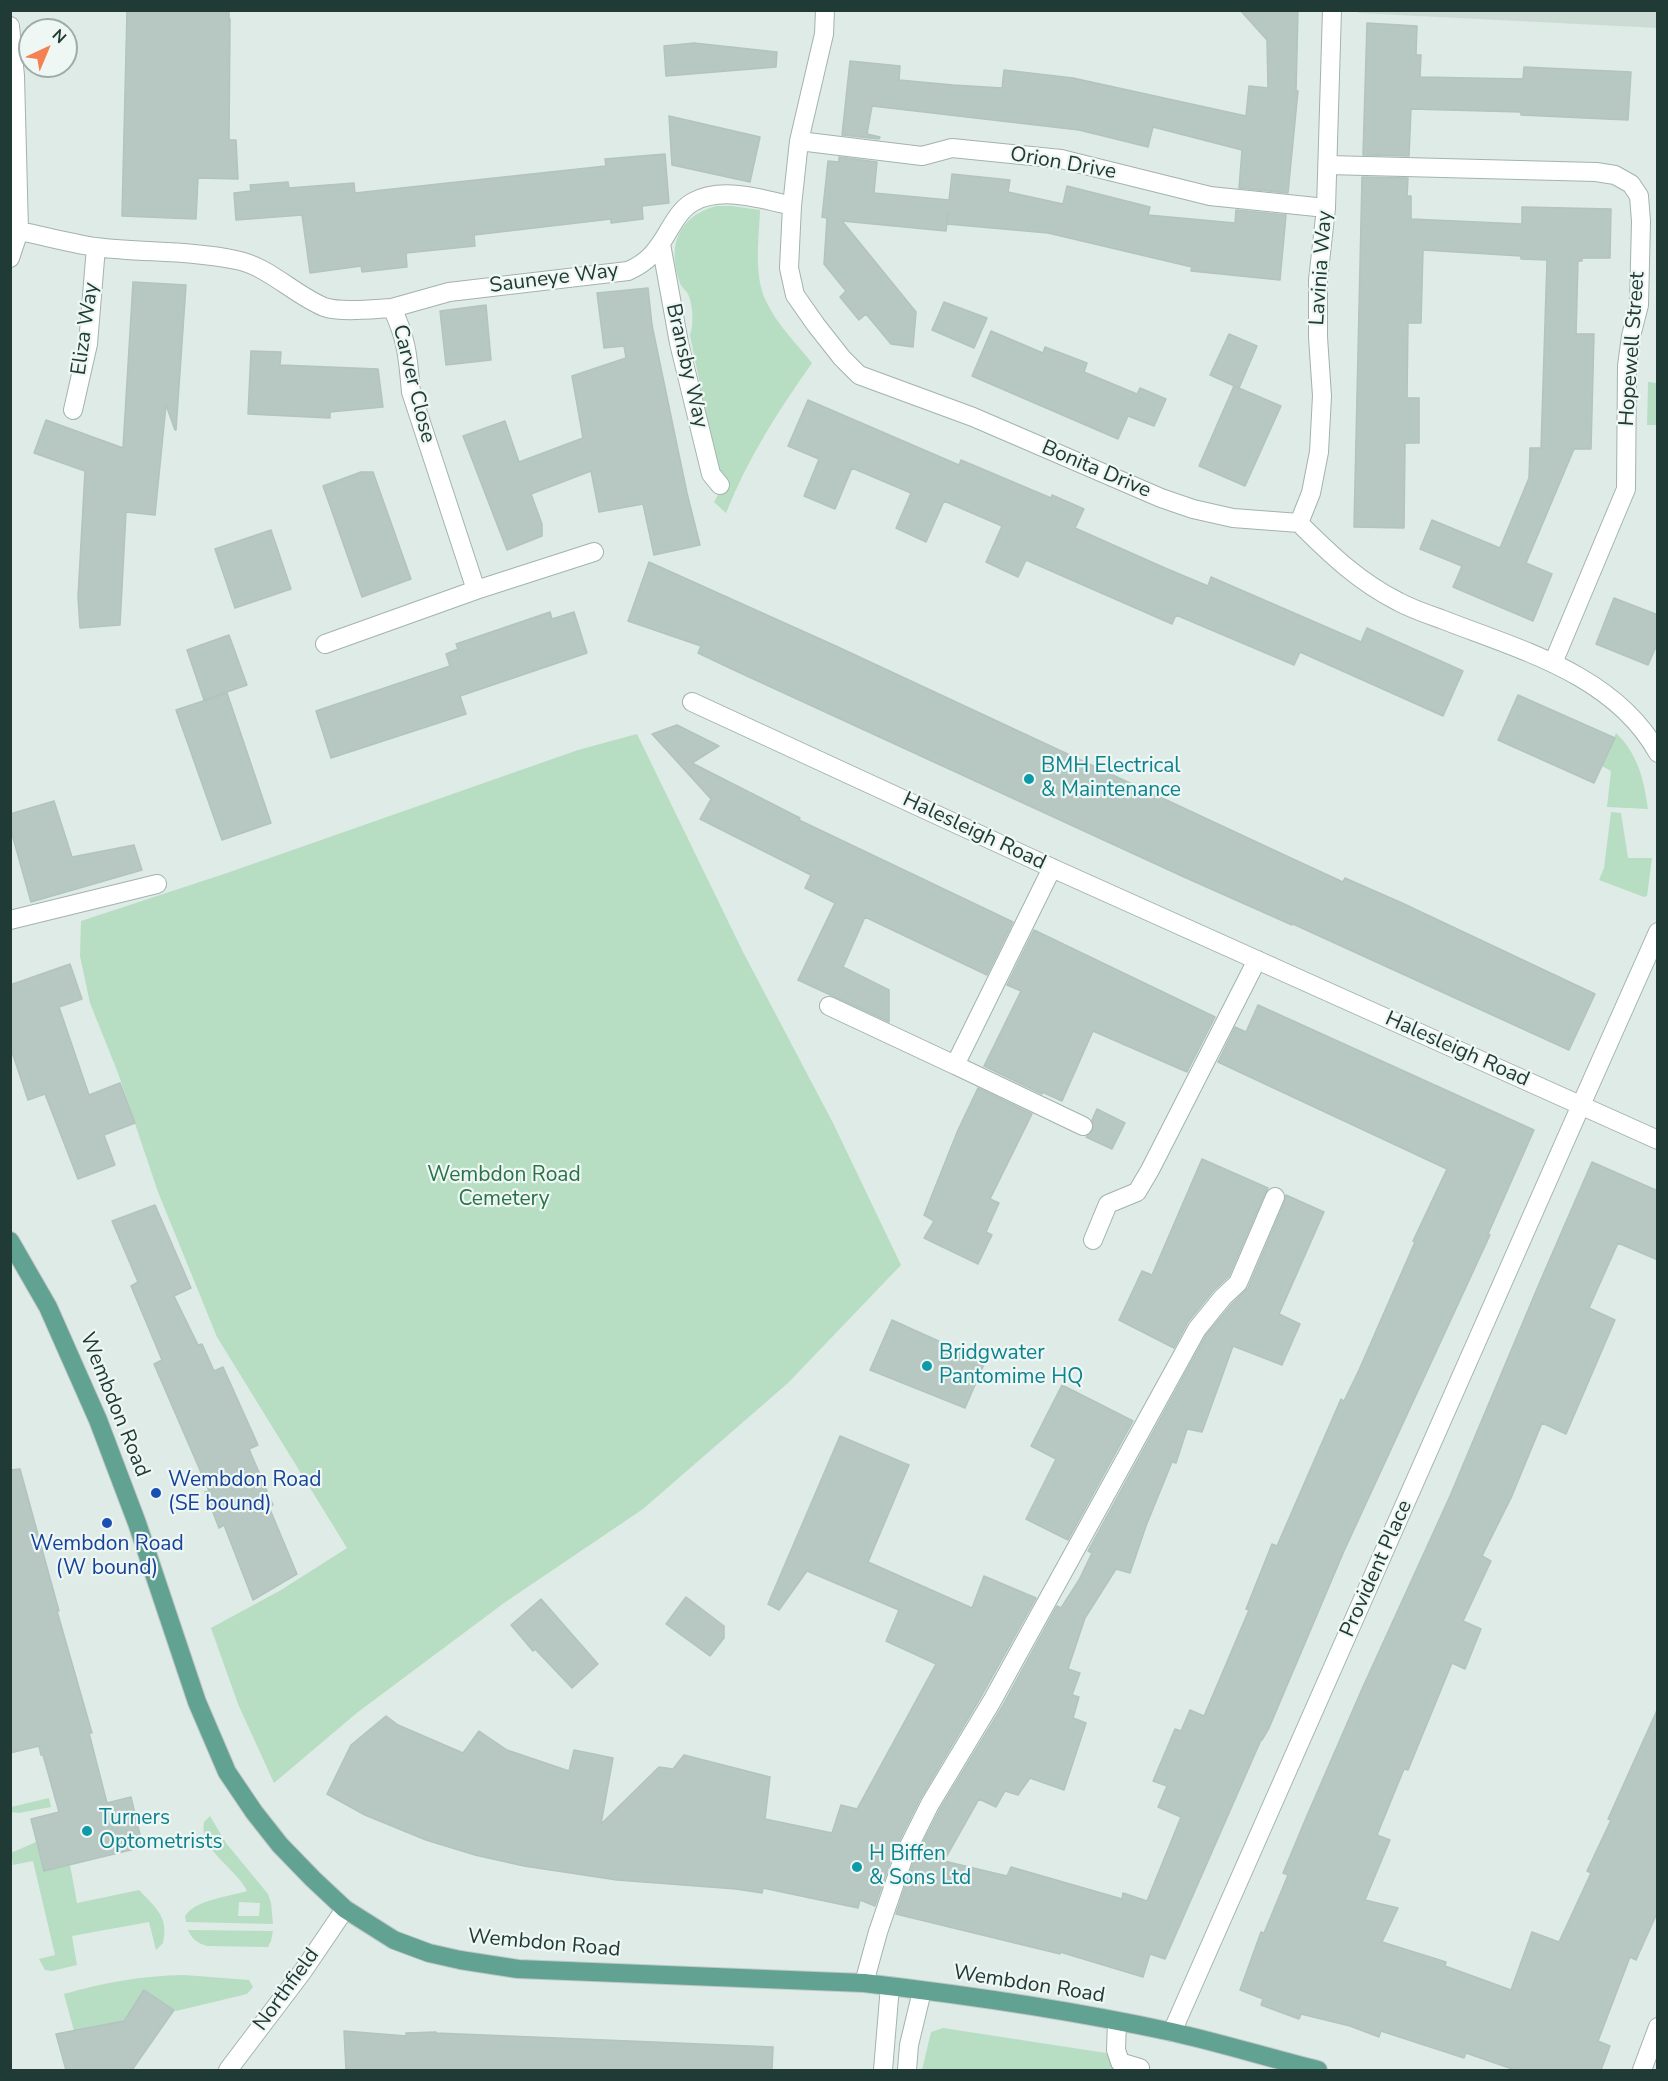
<!DOCTYPE html>
<style>
body{margin:0}
#map{position:relative;width:1668px;height:2081px;overflow:hidden;background:#dfebe6;font-family:"Nunito Sans",sans-serif}
canvas{display:block}
.frame{position:absolute;inset:0;border:12px solid #203b35;pointer-events:none}
.north{position:absolute;left:18px;top:18px;width:60px;height:60px;box-sizing:border-box;background:#eff7f4;border:2px solid #9caca8;border-radius:50%;rotate:44deg;font-size:16px;font-weight:700;line-height:24px;text-align:center;color:#203b35}
.north::after{content:'';display:block;margin:auto;width:21px;height:27px;background:#f58052;clip-path:polygon(50% 0,100% 100%,50% 72%,0 100%)}
</style>
<div id="map">
<canvas width="1668" height="2081"></canvas>
<div class="frame"></div>
<div class="north">N</div>
</div>
<script>
const c = document.querySelector('canvas').getContext('2d');
c.lineJoin = 'round';
function fillPath(path, color) {
  c.fillStyle = color;
  c.fill(path, 'evenodd');
}
function strokePath(path, color, width, dash) {
  c.strokeStyle = color;
  c.lineWidth = width;
  c.lineCap = dash ? 'butt' : 'round';
  c.setLineDash(dash || []);
  c.stroke(path);
}
function drawText(font, color, halo, rows, align = 'center') {
  c.font = font + ' "Nunito Sans",sans-serif';
  c.lineWidth = 4.5;
  c.setLineDash([]);
  c.textBaseline = 'middle';
  c.strokeStyle = halo;
  c.fillStyle = color;
  for (const [text, x, y, turn = 0] of rows) {
    c.save();
    c.translate(x, y);
    c.rotate((+turn || 0) * Math.PI / 180);
    c.textAlign = isNaN(turn) ? turn : align;
    if (halo) c.strokeText(text, 0, 0);
    c.fillText(text, 0, 0);
    c.restore();
  }
}
fillPath(new Path2D(`
 M1358 10 1657 11V28L1358 13Z`), '#cddbd5');
fillPath(new Path2D(`
 M716 206H732L760 210C759 239 753 277 767 303 778 326 797 344 812 363 778 411 748 458 726 513L714 502 724 484 718 475 690 335C694 324 693 305 688 294 686 290 681 287 680 283 667 247 677 217 716 206Z
 M1648 382 1657 383V425H1647Z
 M1616 733C1638 754 1644 780 1648 809L1607 807 1611 771 1602 766Z
 M637 734 743 952 833 1123 901 1265 788 1383 643 1509 504 1603 358 1712 274 1783 238 1704 211 1628 281 1590 347 1548 217 1337 158 1192 118 1073 90 1003 80 956 81 921 227 873 578 750Z
 M1611 812 1621 813 1628 858H1652L1647 896 1644 897 1599 880 1604 868Z
 M49 1798 51 1807 19 1813 11 1812V1807Z
 M210 1816 226 1843 268 1894 271 1903 273 1924 186 1922 185 1916C196 1899 229 1897 247 1891 237 1869 198 1849 204 1822ZM239 1902 260 1903 259 1916H238Z
 M36 1842 44 1871 70 1865 77 1903 139 1890C156 1908 169 1917 163 1943L156 1950 149 1922 72 1936 77 1965 52 1971 45 1970 39 1959 55 1955 33 1861 13 1865 11 1853Z
 M188 1930 273 1931 271 1941 268 1947 207 1946C197 1943 192 1939 188 1930Z
 M184 1975 249 1980 253 1987 247 1994 176 2011 144 1990 123 2021 74 2031 64 1994C107 1982 140 1976 184 1975Z
 M943 2028 1106 2053 1116 2069 1120 2070H922L931 2032Z`), '#b7ddc2');
const building = new Path2D(`
 M127 10H229V19H230L229 140H236L238 179 198 178 196 219 122 216Z
 M1240 10H1298L1296 91H1298L1288 193 1239 188 1242 150 1153 127 1148 147 1079 130 872 106 867 134 880 137 879 139 842 135 850 61 900 66 899 80 953 85 1002 88 1004 70 1073 78 1246 116 1249 86 1268 88 1267 40Z
 M1367 23 1417 26 1416 55H1421L1420 77 1523 79 1524 67 1631 72 1628 120 1521 115V112L1411 109 1409 156 1363 155Z
 M694 43 777 52 776 67 666 76 664 46Z
 M669 116 760 137 750 182 672 165Z
 M665 154 669 203 642 206 643 219 611 223V219L474 235 475 246 406 253 407 267 362 272 361 266 310 273 302 215 236 220 234 193 251 191 250 185 288 182 289 188 354 183 355 193 606 166 605 159Z
 M839 157 877 162 874 193 949 200 952 174 1010 180 1008 192 1063 204 1067 186 1150 207 1148 215 1235 223 1236 210 1286 215 1280 280 1191 271 1192 267 1048 233 947 224 948 212 946 231 842 221 916 312 913 347 891 344 866 314 859 320 840 297 846 291 824 264 827 218 822 217 828 161 839 162Z
 M1362 177 1408 178 1407 196H1411V219L1522 224V207L1611 209 1610 258H1582V261H1578L1576 334H1594L1591 449H1574L1526 563 1552 574 1533 621 1453 587 1462 566 1420 549 1432 520 1500 548 1529 478 1530 448H1541L1547 260 1521 259V256L1423 250 1421 323H1408L1407 398H1419V443H1405L1404 528 1354 527Z
 M133 282 186 285 176 430H175L166 405 155 515 126 512 120 625 80 628 78 597 85 471 34 453 46 420 123 448Z
 M648 288 652 325 687 493 700 545 654 555 643 504 599 512 591 471 531 494 542 524V536L507 550 463 436 505 421 519 462 583 438 572 376 626 358 624 346 604 348 597 293Z
 M944 302 987 318 974 348 932 330Z
 M486 305 491 360 446 365 440 311Z
 M991 331 1043 353 1045 347 1087 363 1084 372 1137 394 1140 388 1166 399 1154 426 1128 416 1118 439 972 376Z
 M1229 334 1257 346 1239 388 1210 375Z
 M251 351 281 352 280 365 378 369 383 407 330 412V418L248 414Z
 M1234 386 1281 406 1245 486 1199 466Z
 M808 400 959 465 961 460 1051 498 1052 495 1084 509 1075 528 1165 568 1208 586 1211 577 1361 642 1367 628 1463 671 1443 716 1300 652 1294 665 1176 615 1172 624 1026 560 1018 577 986 562 1002 526 944 501 926 542 896 528 911 493 852 468 835 509 804 496 819 459 788 446Z
 M361 472H373L411 579 362 597 323 486Z
 M271 530 291 589 235 608 215 549Z
 M649 562 838 647 1293 859 1343 882 1345 878 1402 903 1595 994 1569 1050 1293 924 1292 925 1184 877 736 671 698 653 701 646 628 621Z
 M1614 598 1658 615V642L1648 665 1596 644Z
 M550 612 552 619 574 612 587 653 460 696 466 714 331 758 316 711 450 666 446 654 458 649 456 644Z
 M229 635 247 685 204 700 187 650Z
 M227 693 271 823 222 840 176 710Z
 M1518 695 1615 738 1594 783 1498 740Z
 M677 725 719 746 692 763 800 818 799 820 1013 922 987 975 865 917 843 967 889 990V1022L798 980 835 903 805 888 811 875 700 819 711 799 652 734Z
 M54 801 72 857 134 845 142 870 31 902 10 827V814Z
 M1034 930 1215 1017 1187 1072 1093 1031 1062 1101 1042 1092V1094L984 1066 1021 991 1007 985Z
 M70 964 82 999 59 1007 89 1095 120 1083 135 1123 104 1135 115 1165 78 1179 45 1094 28 1100 10 1046V985Z
 M1258 1005 1534 1130 1488 1234 1490 1235 1344 1551 1269 1728 1262 1740H1261L1165 1959 1150 1954 1143 1977 1060 1952V1954L896 1914 914 1860 940 1809 1002 1707 1057 1606 1061 1608 1079 1580 1092 1553 1088 1551 1206 1335 1231 1305 1248 1288 1285 1201 1286 1195 1324 1212 1279 1314 1300 1324 1282 1365 1233 1346 1202 1432 1187 1429 1176 1463 1172 1462 1146 1526 1130 1573 1116 1569 1085 1618 1068 1669 1080 1673 1072 1695 1079 1697 1073 1718 1086 1723 1064 1790 1030 1778 1018 1795 1005 1791 996 1807 979 1799 944 1861 1007 1876 1011 1867 1122 1899 1123 1893 1147 1901 1181 1817 1158 1807 1167 1786 1153 1781 1175 1729 1181 1731 1190 1710 1204 1716 1249 1610 1246 1609 1272 1544 1277 1546 1341 1399 1344 1401 1359 1370 1415 1242 1413 1241 1447 1169 1218 1062 1235 1027 1246 1032Z
 M978 1088 1032 1114 990 1199 999 1203 986 1232 992 1235 978 1264 924 1238 934 1221 924 1215 958 1130Z
 M1097 1109 1125 1123 1112 1149 1086 1137 1093 1130 1092 1120Z
 M1202 1159 1268 1188 1265 1193 1229 1276 1214 1290 1188 1322 1174 1348 1119 1320 1142 1271 1152 1275Z
 M1592 1162 1658 1191V1260L1618 1243 1589 1308 1615 1320 1566 1434 1542 1423 1511 1498 1482 1556 1491 1561 1463 1621 1481 1629 1465 1669 1452 1663 1408 1770 1404 1769 1377 1835 1390 1840 1365 1900 1398 1908 1382 1942 1446 1962 1445 1966 1511 1990 1532 1932 1559 1942 1591 1873 1587 1871 1611 1820 1608 1819 1658 1708V1911L1636 1960 1630 1957 1598 2041 1610 2046 1601 2070H1515L1466 2053 1464 2058 1381 2031 1379 2037 1350 2026 1301 2014 1299 2019 1261 2005 1263 1999 1240 1990 1261 1932 1264 1933 1288 1875 1283 1873 1306 1818 1362 1689 1450 1496 1539 1284Z
 M155 1205 191 1288 174 1296 198 1345 202 1344 214 1371 223 1367 258 1445 249 1449 273 1505 269 1507 297 1574 253 1600 224 1525 219 1528 205 1492 209 1491 154 1364 162 1360 131 1286 138 1282 112 1221Z
 M892 1320 985 1362 965 1408 870 1370Z
 M1062 1385 1133 1421 1068 1540 1026 1519 1056 1459 1031 1446Z
 M840 1436 909 1465 868 1562 972 1608 984 1576 1036 1598 982 1695 920 1799 894 1851 875 1906 860 1900 858 1908 763 1888 762 1893 736 1889 617 1880 524 1866 475 1855 426 1840 365 1815 327 1794 351 1745 386 1716 398 1725 463 1753 479 1731 507 1750 569 1771 574 1750 613 1758 601 1824 659 1767 673 1769 684 1755 770 1777 765 1819 832 1833 841 1805 857 1809 936 1664 886 1641 899 1610 807 1571 779 1610 768 1604Z
 M20 1469 59 1611H57L92 1733H89L107 1803 131 1797 143 1847 44 1871 31 1819 59 1812 43 1755H41L39 1746 10 1753V1470Z
 M686 1597 724 1626V1638L710 1656 666 1624Z
 M541 1599 598 1664 572 1688 535 1649 533 1651 511 1625Z
 M144 1990 174 2010 132 2070H66L56 2034 124 2021Z
 M344 2031 406 2036V2033L436 2032V2033L773 2047 772 2070H346Z`);
fillPath(building, '#b7c8c2');
strokePath(building, '#b1c4bd', 1.5);
const service = new Path2D(`
 M10 920 157 884
 M829 1006 955 1065 1052 868
 M955 1065 1083 1126
 M1581 1105 1658 932
 M1093 1240 1108 1204 1137 1192 1150 1170 1257 960
 M864 1983 878 1932 904 1856 930 1804 992 1701 1197 1329 1223 1297 1238 1283 1275 1197
 M883 2070 890 1986
 M907 2070 909 2045 922 1991`);
const pedestrian = new Path2D(`
 M1117 2022 1116 2050 1120 2062 1140 2068 1139 2070`);
const minor = new Path2D(`
 M825 10 824 34 799 141 792 206 789 268 795 295 816 325 842 358 859 375 973 417 1161 498 1193 509 1233 518 1299 523C1330 554 1359 582 1399 602 1412 609 1427 614 1441 619 1520 650 1614 674 1658 753
 M10 26 15 76 19 231 10 258
 M799 141 922 156 952 148 1061 159 1210 196 1326 208
 M1328 165 1596 172 1615 175 1631 184 1639 196 1641 221 1639 305 1631 336 1627 366 1626 489 1553 663
 M19 231C44 236 70 243 95 247 142 253 189 250 236 260 268 266 293 294 324 307 341 313 373 309 392 308 407 339 408 358 411 392L476 590
 M661 244 679 343 711 474 720 485
 M392 308 449 292 628 271C649 262 658 249 669 230 675 220 682 208 693 202 722 186 762 199 792 206
 M73 410 88 344 96 247
 M1299 523 1311 493 1319 452 1322 396 1318 337V280L1326 208 1332 10
 M325 644 476 590 594 552
 M692 702 1052 868 1658 1140
 M1172 2032 1581 1105
 M228 2070 303 1971 345 1909
 M1642 2070 1658 2027`);
const primary = new Path2D(`
 M10 1241 48 1307 98 1420 137 1523 197 1702 227 1772 254 1812 280 1845 313 1879 345 1909 394 1940 429 1953 460 1960 518 1969 864 1983C967 1995 1071 2010 1172 2032 1221 2043 1269 2058 1318 2070`);
strokePath(service, '#a2b3ad', 20);
strokePath(pedestrian, '#a2b3ad', 20);
strokePath(minor, '#a2b3ad', 20);
strokePath(primary, '#c1c8c6', 20);
strokePath(service, '#fff', 18);
strokePath(pedestrian, '#fff', 18);
strokePath(minor, '#fff', 18);
strokePath(primary, '#62a293', 18);
for (const [x, y, r, color] of [
 [1029,779,6,"#0f9aa8"],
 [927,1366,6,"#0f9aa8"],
 [156,1493,6,"#1a4fb4"],
 [107,1523,6,"#1a4fb4"],
 [87,1831,6,"#0f9aa8"],
 [857,1867,6,"#0f9aa8"]
]) {
  const dot = new Path2D();
  dot.arc(x, y, r, 0, 2 * Math.PI);
  c.fillStyle = color;
  c.fill(dot);
  strokePath(dot, '#eff7f4', 2);
}
drawText('21px', '#203b35', '#eff7f4', [
 ["Orion Drive",1063,164,10],
 ["Lavinia Way",1322,268,-86],
 ["Sauneye Way",554,279,-7],
 ["Eliza Way",86,329,-82],
 ["Hopewell Street",1633,349,-86],
 ["Bransby Way",686,366,77],
 ["Carver Close",413,384,76],
 ["Bonita Drive",1096,470,23],
 ["Halesleigh Road",974,832,25],
 ["Halesleigh Road",1457,1050,24],
 ["Wembdon Road",114,1405,68],
 ["Provident Place",1377,1569,-66],
 ["Wembdon Road",544,1944,5],
 ["Wembdon Road",1029,1985,9],
 ["Northfield",287,1990,-54]
]);
drawText('21px', '#0d838f', '#eff7f4', [
 ["BMH Electrical",1041,767],
 ["& Maintenance",1041,791],
 ["Bridgwater",939,1354],
 ["Pantomime HQ",939,1378],
 ["Turners",99,1819],
 ["Optometrists",99,1843],
 ["H Biffen",869,1855],
 ["& Sons Ltd",869,1879]
], 'left');
drawText('21px', '#297348', '#eff7f4', [
 ["Wembdon Road",504,1176],
 ["Cemetery",504,1200]
]);
drawText('21px', '#164399', '#eff7f4', [
 ["Wembdon Road",168,1481],
 ["(SE bound)",168,1505],
 ["Wembdon Road",107,1545,"center"],
 ["(W bound)",107,1569,"center"]
], 'left');
</script>
